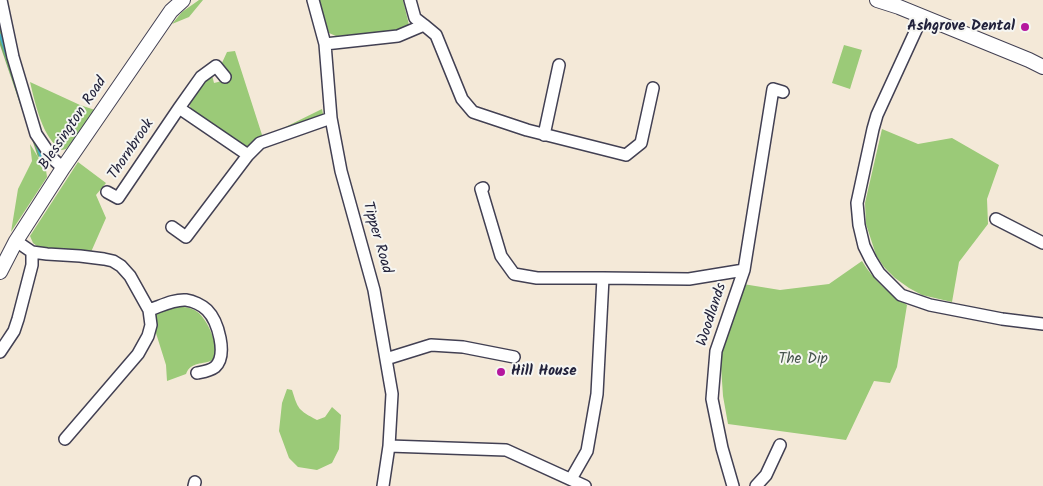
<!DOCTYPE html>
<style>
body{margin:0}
canvas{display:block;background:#f4e9d8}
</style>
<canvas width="1043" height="486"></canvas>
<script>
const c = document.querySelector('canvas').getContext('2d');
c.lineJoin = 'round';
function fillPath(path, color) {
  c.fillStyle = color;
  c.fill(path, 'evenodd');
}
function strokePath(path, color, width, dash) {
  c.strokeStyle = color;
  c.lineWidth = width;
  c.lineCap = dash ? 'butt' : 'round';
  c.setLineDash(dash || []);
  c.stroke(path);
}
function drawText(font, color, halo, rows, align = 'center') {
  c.font = font + ' Kalam,sans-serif';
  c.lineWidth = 4;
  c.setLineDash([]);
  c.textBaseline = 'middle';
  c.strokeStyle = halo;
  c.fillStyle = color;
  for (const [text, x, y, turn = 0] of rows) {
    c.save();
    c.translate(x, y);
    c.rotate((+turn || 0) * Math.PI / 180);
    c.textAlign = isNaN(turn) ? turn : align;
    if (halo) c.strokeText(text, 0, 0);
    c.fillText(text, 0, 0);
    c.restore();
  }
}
fillPath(new Path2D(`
 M199 0H203L189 17 172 24 182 12Z
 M319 0H403L409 25 408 28 402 31 336 36 329 33 324 18Z
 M844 45 862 50 850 89 832 83Z
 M235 51 263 138 322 109 323 114 258 143 248 152 191 109 188 100 206 80 212 75 214 83 222 81 221 65 227 52Z
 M30 82 80 105 98 111 66 149 62 150C43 140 35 103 30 82Z
 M882 129 918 144 952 138 999 165 987 199 988 224 959 262 952 302 922 295 909 288 895 278 884 267 876 255 866 224 865 203Z
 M30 144 46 170 47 177 11 232 18 189 32 161Z
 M78 162 106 183 96 195 106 218 91 252 41 249 33 243 30 236Z
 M862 261C873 280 889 293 907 305L897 367 890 383 874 381 846 440 728 424 723 396 720 351 743 284 780 290 829 284Z
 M168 307C176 307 185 306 192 309 205 313 216 339 216 353 216 354 214 359 213 360 203 365 191 361 186 374L167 381 166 365 155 330 154 314Z
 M287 389 292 390C298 409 298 410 317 420L325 417 332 407 341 415 339 449 332 463 317 470 298 467 289 458 279 431 282 403Z`), '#9bca78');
fillPath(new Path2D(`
 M0 0 36 134 41 155 38 157 0 45Z`), '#7cae68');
strokePath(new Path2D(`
 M0 35 8 59
 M36 142 41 157`), '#45afc3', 2.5);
const minor = new Path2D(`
 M1 0 13 57 36 134 53 159 63 168
 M313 0 325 44 331 118 341 171 374 290 392 394 389 446 383 486
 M410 0 415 18 424 25
 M922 17 877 115 873 129 857 203 859 225 864 246 871 260 879 273 901 295 930 305 1002 319 1043 324
 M325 44 398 36 424 25 436 35 462 99 473 112 527 130 626 155 641 143 653 88
 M179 108 248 155
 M544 135 559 65
 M483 188 481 189 501 256 514 274 537 278H603L597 394 587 451 571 479
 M107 192 118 198 179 108 201 77 216 66 225 77
 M996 219 1043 243
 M172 227 186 237 248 155 260 143 331 118
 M16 241 32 252 47 254 80 256 104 259 113 261 121 266 130 276 149 310 151 325 148 336 138 354 65 439
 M603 278 689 279 744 270
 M149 310C161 306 174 299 186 300 193 301 202 305 207 310 218 321 228 355 215 367 210 371 202 372 197 373
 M0 352 14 331 18 319 32 265V252
 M386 359 431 345 463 347 514 357
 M389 446 506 450 585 486
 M194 486 195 482
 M733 486 722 448 712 399 716 351 744 270 773 89 783 92
 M756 486 766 475 780 445`);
const major = new Path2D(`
 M877 0 899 7 1029 60 1043 67
 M0 272 16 241 63 168 171 11 183 0`);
strokePath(minor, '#424053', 14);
strokePath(major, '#424053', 16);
strokePath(minor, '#fff', 11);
strokePath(major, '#fff', 14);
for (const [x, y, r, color] of [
 [1025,27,5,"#b5179e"],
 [501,372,5,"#b5179e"]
]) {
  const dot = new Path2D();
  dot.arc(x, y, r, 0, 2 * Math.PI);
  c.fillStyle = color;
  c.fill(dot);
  strokePath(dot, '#f6f6f2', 2);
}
drawText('bold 15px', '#22223b', '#f6f6f2', [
 ["Ashgrove Dental",1015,27],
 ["Hill House",511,372,"left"]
], 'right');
drawText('15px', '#22223b', '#f6f6f2', [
 ["Blessington Road",74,124,-56],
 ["Thornbrook",132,150,-56],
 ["Tipper Road",376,238,74],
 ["Woodlands",713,315,-72]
]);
drawText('15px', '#46544d', '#f6f6f2', [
 ["The Dip",803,360]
]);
</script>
